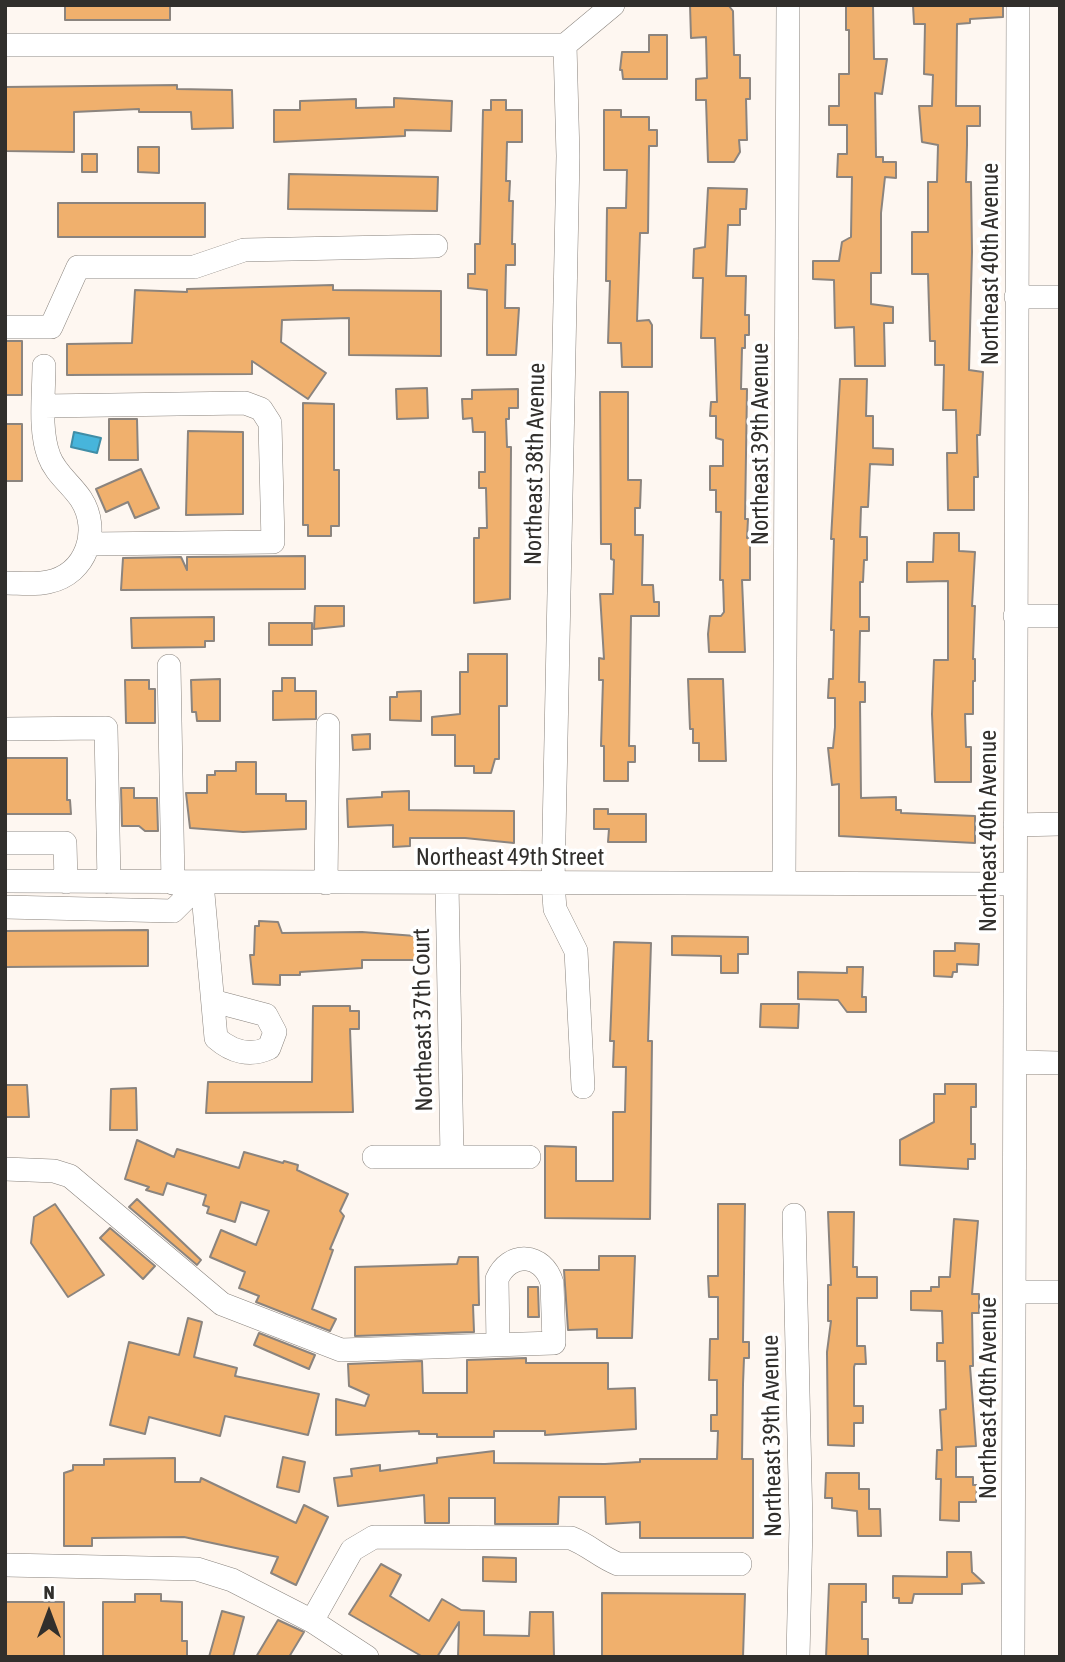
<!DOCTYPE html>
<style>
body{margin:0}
#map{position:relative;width:1065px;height:1662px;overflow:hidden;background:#fef7f1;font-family:"Asap Condensed",sans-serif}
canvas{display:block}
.frame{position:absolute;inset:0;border:7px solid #312f2c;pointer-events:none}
.north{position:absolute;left:14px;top:1578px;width:70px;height:70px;-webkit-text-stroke:5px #fff;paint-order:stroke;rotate:0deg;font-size:19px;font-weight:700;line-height:28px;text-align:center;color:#312f2c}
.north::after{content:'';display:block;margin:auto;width:24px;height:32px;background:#312f2c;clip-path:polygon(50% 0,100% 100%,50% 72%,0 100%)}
</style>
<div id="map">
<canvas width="1065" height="1662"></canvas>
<div class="frame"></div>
<div class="north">N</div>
</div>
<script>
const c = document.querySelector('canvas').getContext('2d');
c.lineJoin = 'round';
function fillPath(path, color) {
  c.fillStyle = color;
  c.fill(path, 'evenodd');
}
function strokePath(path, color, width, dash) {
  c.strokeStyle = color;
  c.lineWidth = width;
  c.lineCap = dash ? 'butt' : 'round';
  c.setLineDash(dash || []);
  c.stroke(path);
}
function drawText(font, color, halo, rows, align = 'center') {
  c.font = font + ' "Asap Condensed",sans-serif';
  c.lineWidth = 7;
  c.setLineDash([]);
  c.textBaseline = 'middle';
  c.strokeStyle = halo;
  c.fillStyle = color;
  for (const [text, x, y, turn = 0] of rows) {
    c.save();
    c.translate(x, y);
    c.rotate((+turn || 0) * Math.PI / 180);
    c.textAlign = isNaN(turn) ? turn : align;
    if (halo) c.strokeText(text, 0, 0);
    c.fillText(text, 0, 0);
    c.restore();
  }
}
const water = new Path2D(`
 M74 432 101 438 97 453 71 447Z`);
fillPath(water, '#47b5db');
strokePath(water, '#408da6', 2);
const building = new Path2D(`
 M65 5H170V20H65Z
 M690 5 729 6 733 11 734 55H740V78H750V99H746L747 140H739L740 152 734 162H708L706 100H696V79L707 78 706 37 691 38Z
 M846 5H873L874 59H887L882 94 875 93 876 157H883V162H896V178L885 177 881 213V273H871V304L893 307V323H884L885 366H855L854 327 835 328 834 280 813 279V261H839L842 242 851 237 852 177H837L838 154H847V125H829V106H839V74H849V30H846Z
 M913 5H1003V17L970 19V23L957 24 956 106H980V126H967V145L966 182H971L972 252 969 370 983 372 980 435H977L978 477H974V510H948L947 453H957L956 410H943L944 365H935V341H930L928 274H912V232H928V182H937L938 145 922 142 919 106H932L933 75 924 74 925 24H914Z
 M649 35H667V79H623L622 70H620L622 52H649Z
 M177 85V89L232 90 233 128 192 129 191 112H139V109L74 112V152L6 151 5 87Z
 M394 98 452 101 451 131 405 130V136L274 142V110H300V101L356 99V108L394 107Z
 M491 100H506V110H522V142H507L506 181H510L509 201H513L512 244H515V265H506L505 308H519L516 355H487V290L468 288V274H475V244H480L483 110H491Z
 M604 110H621V117H649V130H657V146H649L648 233H640L637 321 649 320 652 325V367H622L621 343H608L610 281H606L607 208H626L627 170H604Z
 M138 147H159V173L138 172Z
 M82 154H97V172H82Z
 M289 174 438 177 437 211 288 209Z
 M708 188 747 189 746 209H740V225H728L726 276H746L745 315H749V335H745V348H742L741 389H747L745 519H748L747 538H750V580H742L745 652H709L708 634 710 616H721L724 612 723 580H720L721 512H716V490H710V466H723V440L716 438V416H710L711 402H717L715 338H701L703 278H693L694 249 705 247Z
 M58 203H205V237H58Z
 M333 285V290L441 291V356L349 355V318L282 320 281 342 326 373 308 399 252 361V374L67 375V344L132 343 135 290 187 292V289Z
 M5 341H22V395H5Z
 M840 379H867L866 416H873V448L893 449V465L870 464 868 507H861L860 537H867V560H864L863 582H860V617H869V631H860L859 682H865V702H860L861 798 896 797V810H901V813L975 816V843L839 836V784L832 785 828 748H833L835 727V698H828L829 679H833L834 630H831L834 539H831Z
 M427 388 428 418 397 419 396 389Z
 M518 389V408H509V419H506L507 447H511L510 599 474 603V538H479V528H487L486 488H479V472H485V432H473L472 418 463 419 462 399H472V390Z
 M600 392H628V480H641L640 508H635V535H643L642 585H653L654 602H659V616H631L629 746H635V762H628V781H604V746H601L603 680H599V658L604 659 600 594H613L614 560 611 559V544H601Z
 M303 403 334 404V470H339V526H331V536H308V525H303Z
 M109 419H137L138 460H109Z
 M5 424H22V481H5Z
 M188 431 243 432V514L186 515Z
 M141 469 159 508 135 518 128 502 106 512 96 489Z
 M934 533H959V551L975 552 972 606H975L973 659H975V681H973V714H965L966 747H971V782H935L932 714 934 660H948V581L907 582V562H933Z
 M305 556V589L121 590 123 558 181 557 187 570V557Z
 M315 606H344V626L314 629Z
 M214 617V641H205V647L132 648 131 618Z
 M269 623H312V645H269Z
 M468 654H507V706H499V759H495L491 773H474V766H455V735H432V717L460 714V672H468Z
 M282 678H295V691H316V719L273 720V691H282Z
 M220 679V721H197L196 712H192L191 680Z
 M688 679H723L726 761H699V743H693V729H690Z
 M125 680H149V689H155V723H126Z
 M421 691V721L390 720V697H397V692Z
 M370 734V749L353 750 352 735Z
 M5 758H67V800H70L71 814H5Z
 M236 762H256V794H286V801H306V829L243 832 190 828 186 793H207V775H215V771H236Z
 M121 788H134V798H157L158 831H145L139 826H122Z
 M409 791V810L514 811V843L465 838H410V846L393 847V825L348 827 347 799 382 797V792Z
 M594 809H608V814H646V842H608L609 829H594Z
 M259 921 278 922 282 933 362 932 416 936V960H362V968L300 972V975H280V985L253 984 250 955H254L255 926H259Z
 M148 930V966L5 967V931Z
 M672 936 748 937V954H738V973H721V956L672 955Z
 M614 942 651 943 648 1041H652L650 1219 545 1218V1146L576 1147V1181H613V1112H625L626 1067H613L614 1041H610Z
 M955 943 979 944 978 965 957 964V972H953L952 977 934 976V951H955Z
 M847 967H863L862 997H866V1012H847L838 1000 798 999V972L847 973Z
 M761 1004H799L798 1028 760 1027Z
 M313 1006H350V1011H359V1029H350L353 1112 206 1113 208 1082H312Z
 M945 1084H976V1107H971V1144H975V1159H968V1169L900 1165V1140L934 1122V1094H945Z
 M5 1085H27L29 1117H5Z
 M136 1088 137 1130H110L111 1089Z
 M137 1140 174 1157 177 1149 239 1168 244 1152 283 1163 284 1161 298 1165 297 1170 348 1194 340 1211 344 1216 330 1249 333 1250 312 1309 336 1319 330 1331 256 1302 259 1296 239 1288 245 1272 210 1257 221 1230 256 1245 269 1211 241 1202 235 1222 207 1213 209 1207 203 1205 206 1195 167 1183 163 1195 146 1190 149 1187 125 1179Z
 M137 1199 201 1260 197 1265 129 1207Z
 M55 1204 104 1275 68 1297 31 1243 34 1217Z
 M718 1204H745L743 1342H749V1358H744L743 1384 742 1459H753V1538H640V1522L606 1524 605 1497H559L558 1524H495V1498H449V1523H425L424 1495 338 1506 334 1478 352 1476 351 1469 380 1465V1471L437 1463V1458L494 1451V1463L605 1464 640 1462V1459H717L718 1431H711V1415H717V1380H709L710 1339H718V1297H709L708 1276H718Z
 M828 1212H854L853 1267H857V1277H877V1298H857V1346H865L866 1364H855L854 1367V1406H863V1423H854V1446L828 1445 827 1352 831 1321H828V1285H831Z
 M954 1219 978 1221 972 1294H979V1313H972L973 1366H970L976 1446 956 1447V1477H973V1485H977L976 1502H959V1521L940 1520 941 1479H936L937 1450H942L940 1410 946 1409 945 1361H937V1343H943L942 1311 911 1310V1291H931V1287H939V1277H950Z
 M110 1228 155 1266 143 1279 100 1238Z
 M599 1256H635L632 1338H597V1329L568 1330 564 1270H599Z
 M459 1257H478L479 1305H473L474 1332 355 1336V1267L457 1264Z
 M528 1287H538L539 1317H528Z
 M188 1318 202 1322 194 1357 237 1368 235 1376 319 1394 308 1435 225 1416 220 1436 149 1417 145 1434 110 1425 129 1342 179 1355Z
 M259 1333 315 1355 309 1369 254 1345Z
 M526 1358V1363H608V1389L635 1388 636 1429 545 1435V1431H494V1437H437V1434H419V1431L336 1435V1399L365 1406 369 1395 349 1386 348 1364 422 1361 423 1393H467V1360Z
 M283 1457 305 1462 299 1492 277 1487Z
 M175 1458V1482H200L201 1478 296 1523 304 1505 328 1517 296 1585 271 1573 278 1557 184 1537 92 1538V1546H64V1473L73 1470V1465H104V1459Z
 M826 1473H859V1489H869V1509H880L881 1536H858L857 1511 832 1508V1498H825Z
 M947 1552H971L972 1572 984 1583 962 1584V1594H914L912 1603H899V1598H893V1576L947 1577Z
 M483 1557 516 1558V1582L483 1581Z
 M381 1564 401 1575 390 1596 429 1621 442 1599 461 1610 484 1611V1635L529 1636 530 1612H553L554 1657H458L459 1622 437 1657H423L349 1614Z
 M829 1584H866V1602H862V1639H868V1657H826Z
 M602 1593 745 1594 743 1657H602Z
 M135 1594H161V1601L182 1602V1641H187V1657H103V1602H135Z
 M5 1602H64V1657H5Z
 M222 1611 244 1617 233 1657H209Z
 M278 1620 304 1632 289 1657H256Z`);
fillPath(building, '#f0b06d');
strokePath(building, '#8b847e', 2);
const minor = new Path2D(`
 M5 45H565L613 5
 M565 45 568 156 553 883 555 909 576 951 583 1087
 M1016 297H1060
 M5 327H51L78 267H194L244 250 436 246
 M44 406 245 403 261 409 270 423 273 542 89 544
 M5 583C19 583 35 585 48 582 87 574 101 530 81 499 71 484 55 473 49 456 39 430 44 394 44 366
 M1015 616H1060
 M169 666 173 883
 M5 729 106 728 109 882
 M1015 825 1060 824
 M5 843H65L66 882
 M5 881 1014 884
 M202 883 216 1038C232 1052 250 1057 269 1048L275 1032 266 1015 213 1001
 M326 883 328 725
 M447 883 452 1157
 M784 883 788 5
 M5 907 173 911 185 899 183 883
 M1015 1062 1060 1063
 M374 1157H529
 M5 1169 54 1171 70 1176 222 1304 341 1350 554 1343 552 1283C543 1252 509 1251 497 1279L498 1345
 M794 1215 801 1525 798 1657
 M1015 1292H1060
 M5 1565 197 1569 232 1580 312 1621 367 1657
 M312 1621 352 1550 374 1537 571 1538C589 1545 600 1557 618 1564H740
 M1013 1657 1018 5`);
strokePath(minor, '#89837d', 24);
strokePath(minor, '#fff', 23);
drawText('24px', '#312f2c', '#fff', [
 ["Northeast 40th Avenue",990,264,-90],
 ["Northeast 39th Avenue",760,444,-90],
 ["Northeast 38th Avenue",535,464,-89],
 ["Northeast 40th Avenue",988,831,-90],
 ["Northeast 49th Street",510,857],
 ["Northeast 37th Court",423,1020,-91],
 ["Northeast 40th Avenue",988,1398,-90],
 ["Northeast 39th Avenue",772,1436,-91]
]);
</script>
